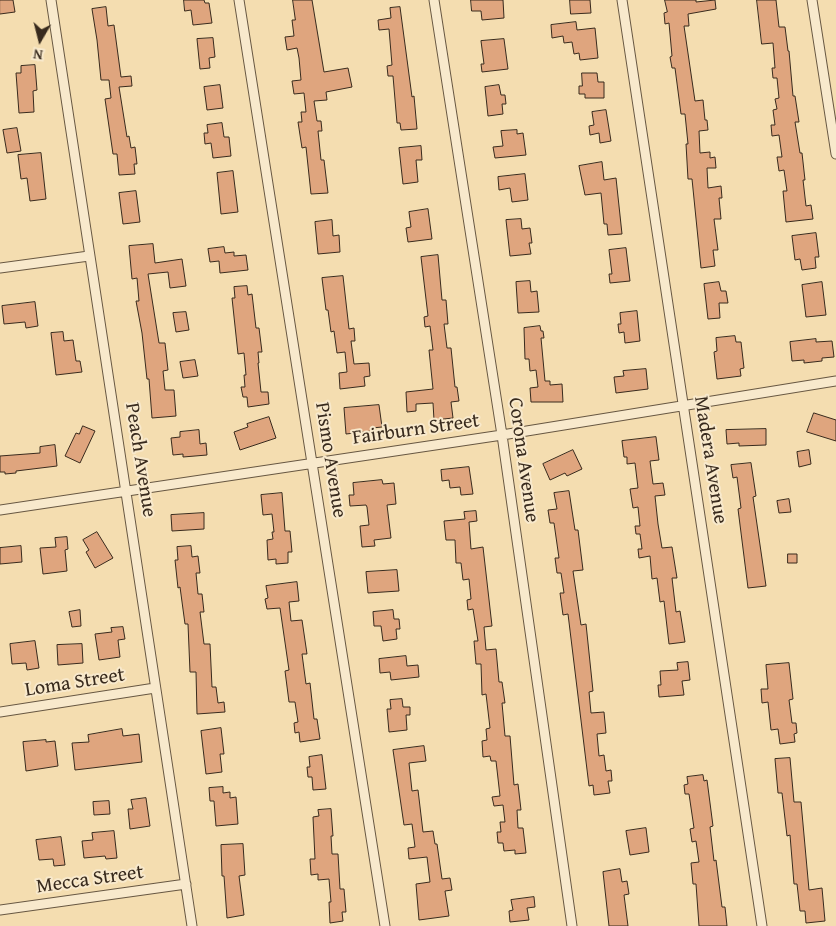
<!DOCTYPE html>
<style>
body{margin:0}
#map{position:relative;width:836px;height:926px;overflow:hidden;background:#f4ddb0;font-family:"Gentium Book Plus",serif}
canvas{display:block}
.north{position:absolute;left:15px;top:15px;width:50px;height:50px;-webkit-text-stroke:4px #f8e9cc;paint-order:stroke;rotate:188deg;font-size:14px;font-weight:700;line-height:20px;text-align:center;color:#382a1d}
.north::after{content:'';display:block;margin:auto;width:18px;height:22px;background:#382a1d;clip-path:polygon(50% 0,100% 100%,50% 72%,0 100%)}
</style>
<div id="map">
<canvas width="836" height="926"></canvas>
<div class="north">N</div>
</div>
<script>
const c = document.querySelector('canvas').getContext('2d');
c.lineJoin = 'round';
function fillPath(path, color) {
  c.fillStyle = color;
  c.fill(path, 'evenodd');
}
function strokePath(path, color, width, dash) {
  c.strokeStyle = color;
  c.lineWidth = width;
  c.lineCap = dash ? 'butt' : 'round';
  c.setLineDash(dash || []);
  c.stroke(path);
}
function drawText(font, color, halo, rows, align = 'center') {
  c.font = font + ' "Gentium Book Plus",serif';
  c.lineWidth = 4;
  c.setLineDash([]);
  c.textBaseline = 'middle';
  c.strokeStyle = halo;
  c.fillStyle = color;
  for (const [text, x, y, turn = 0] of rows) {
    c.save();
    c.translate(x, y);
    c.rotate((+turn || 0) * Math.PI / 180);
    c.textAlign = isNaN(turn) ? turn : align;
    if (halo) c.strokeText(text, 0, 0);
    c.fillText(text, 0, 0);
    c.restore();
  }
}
const building = new Path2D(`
 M0 0H13L15 12 0 14Z
 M184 0H204L205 3H209L212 23 193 25 191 10 185 11Z
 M293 0H312L324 72 348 68 352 87 326 92 327 100 314 101 317 121H321L322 131H318L321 160H324L328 193 311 194 306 147 302 148 298 122H302L301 112H306L304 93 294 94 292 81 301 80 299 58 297 48 287 50 285 37 294 36 292 20H295Z
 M471 0H503L504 18 482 20 481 11H472Z
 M570 0H590L591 13 571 14Z
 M665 0H696V2L715 0 716 9 688 14 689 26H684L695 101 703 100 705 120H707L708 130 699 131 700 153 710 152V158L715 157 716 168H707L708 188 721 186 722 198H719L721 219H714L718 250H713L715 266 701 268 692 179H688L686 144H688L685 114H681L675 68H672L670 57 672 56 669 23 665 24 664 13 667 12Z
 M757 0H776L779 27H785L788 51H789L793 96H795L799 122H795L800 153H802L805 180H803L806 206 811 205 813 219 786 222 783 191H787L784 170 779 171 777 157H782L779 135 772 136 771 125H775L773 110 777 109 775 99 779 98 777 78H773L772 68H775L773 43 762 44Z
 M106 7 108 26 114 25 121 77 131 76 132 86 119 87 127 137 129 136 131 148 135 147 137 164H134L135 174 119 175 117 154H113L105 99 111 98 109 80H101L97 40 92 9Z
 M400 7 412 97 414 96 417 129 401 130 400 123H397L393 76H388L387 66 392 65 389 29 379 30 378 20 391 18 390 8Z
 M576 22 577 30 595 28 598 58 580 60 579 53 574 54 572 42 564 43 563 36 552 38 551 25Z
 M213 38 215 57 209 58 210 68 200 69 197 39Z
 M504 39 508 69 482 72 481 64H484L481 41Z
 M35 65 37 90 33 91 34 112 19 113 16 73H21V66Z
 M582 73H597L598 82H604V98H585V94H579V86H582Z
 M220 85 223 108 207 110 204 87Z
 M499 85 501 95H505L506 104H502L503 114 488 116 485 87Z
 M606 110 611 141 600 143 599 133 590 135 589 126 594 125 592 112Z
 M222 123 224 137H229L231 156 213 158 211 143 205 144 204 133H208L207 125Z
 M17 128 21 151 7 153 3 130Z
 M517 130V134L523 133 526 155 495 158 493 147 503 146 501 131Z
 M421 146 422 160H416L418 182 403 184 399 148Z
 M41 153 46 199 30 201 27 178 21 179 18 155Z
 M602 162 604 180 616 178 622 234 608 235 607 224H604L601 193 585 195 579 166Z
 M233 171 238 212 221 214 217 173Z
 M525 174 528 200 512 202 510 188 499 190 498 177Z
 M136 191 140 222 123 224 119 193Z
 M428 209 432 239 408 242 406 228 411 227 409 212Z
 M521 219 522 229 530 228 532 243H529L531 254 510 256 506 220Z
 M332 220 333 236 339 235 340 252 318 254 315 222Z
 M816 233 819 257H815L816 268 802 270 800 259 795 260 792 236Z
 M153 244 155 263 182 259 186 286 170 288 168 272 148 274 159 343H165L168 370 163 371 165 390H174L176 416 152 418 149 379H147L142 333 136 301H139L137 278 132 279 129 246Z
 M224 247 225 253 234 252V256L246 255 248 270 220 273 219 261 210 262 208 249Z
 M626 248 630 281 610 283 609 274H612L609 250Z
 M438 255 442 300H446L448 324H444L447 348H451L455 387H457L459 401 451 402 453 418 434 420 433 403 416 404V411L407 412 406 392 433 389 429 350H433L430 326 425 327 424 317 428 316 421 257Z
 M343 276 349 329 354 328 355 341H351L354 364 369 363 370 376 364 377 365 386 340 389 339 373 347 372 345 352 337 353 334 331 331 332 328 310H326L322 278Z
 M530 281 531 292 537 291 539 312 518 313 516 282Z
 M719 282 721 291H726L728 303H719L720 318 708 319 704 284Z
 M822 282 826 315 806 317 802 285Z
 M247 286 248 295 252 294 256 328H259L262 352H258L259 363H258L261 392H268L269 404 248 407 247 397H243L241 387H245L244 375H246L244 353 238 354 232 298H235L234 287Z
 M35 302 38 326 26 328 25 322 4 324 2 306Z
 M637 311 640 341 625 343 624 332 619 333 618 324H621L620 313Z
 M186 312 189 330 176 332 173 313Z
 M540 326 541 331H543L544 338H541L545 381H550V385L562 384 563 402H531L530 388 538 387 536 370 530 371 529 359H525L524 328Z
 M63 332 64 341 73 340 76 361H80L82 372 56 375 51 333Z
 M735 336 736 342H741L744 368 740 369 741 376 717 379 714 352 717 351 716 338Z
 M816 339V342L832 341 834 357 822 358V361L804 363V360L792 361 790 342Z
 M195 360 198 376 183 378 180 362Z
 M646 369 648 389 616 393 614 377 624 376 623 371Z
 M379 405 382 427 372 428V431L346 434 344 408Z
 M814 413 836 420V441L807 432Z
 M269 417 276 438 240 450 234 432 248 427 247 424Z
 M83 426 95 431 80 463 65 456 76 433 79 434Z
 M766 429V445L739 446V443L727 444 726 430Z
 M199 430 200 444 206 443 207 455 183 457V454L173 455 171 438 180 437V432Z
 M656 437 659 460 650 461 653 484 663 483 665 495 655 496 658 524 662 548 672 547 677 578H672L676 612 680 611 685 642 669 644 664 601 660 602 657 578 652 579 650 556 639 558 638 549H642L640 534H636L635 526H640L638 507 633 508 630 489 638 488 635 463 627 464V457H624L622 441Z
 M55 445 57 466 16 471V473L5 474V472H0V456L40 453V447Z
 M573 450 582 469 567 476 565 473 550 480 543 464Z
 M809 450 811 464 799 467 797 452Z
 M751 463 756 496 753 497 766 586 748 588 738 509 741 508 737 477 733 478 731 465Z
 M469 467 473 494 461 495 460 487 450 488 449 480 442 481 441 470Z
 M382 480 383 484 394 483 396 504 387 505 391 538 374 540 375 546 362 547 360 526 369 525 367 507 366 505 350 506 349 495H354L353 483Z
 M569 491 575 530H578L583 570 573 571 581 625 586 624 593 691 589 692 591 713 604 712 606 733 597 734 599 756 604 755 606 771 611 770 612 781H608L610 793 594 795 593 785 589 786 568 614 563 615 560 593H564L561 573H557L555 558H559L554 523H550L548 510 557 509 554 493Z
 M282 493 285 531H290L292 552H288V563L276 564V559L268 560 267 540 273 539 272 532H274L272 514 263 515 261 495Z
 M789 499 791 512 779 513 777 501Z
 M476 511 477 521 469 522 471 549 483 547 492 626 484 627 486 650 496 649 499 682H502L505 703H502L505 736H510L514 785 518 784 521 810H517L518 828H523L526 853 515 854V850L504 851 503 843H498L497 832H501L500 822H505L503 805 494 806 492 797 500 796 496 761H491L490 756 483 757 482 741 487 740 486 729 490 728 486 694 482 695 481 664H476L474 641H478L473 609 468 610 467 600 471 599 469 579 463 580 461 563H456L455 540H446L444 521 465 519 464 512Z
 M204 513V529L172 531 171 515Z
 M97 532 113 558 95 568 86 552 89 550 83 540Z
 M67 537 68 549 65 550 67 571 43 574 40 548 56 547 55 538Z
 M21 546 22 562 0 564V548Z
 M191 546 192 557 198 556 200 573H196L198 594H202L204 612H200L204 644H210L212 687H216L218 703 224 702 225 712 197 714 196 672H190L188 624H185L180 587 178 588 175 560H178L177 547Z
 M788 554H797V563H788Z
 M397 570 399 591 368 593 366 572Z
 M297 582 299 601 289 602 291 621 302 620 307 654H302L306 684 310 683 314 719H317L320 739 300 742 299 732 295 733 294 723 298 722 295 702H289L285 671 289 670 280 608 267 609 265 599 268 598 266 586Z
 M80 610 81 626 72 627 69 612Z
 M393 610 394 619H399L400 629H396L397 639 383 641 381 626H374L373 612Z
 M123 627 125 639 118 640 120 657 99 660 95 634 112 632 111 628Z
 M35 641 39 668 27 670 26 663 12 664 10 644Z
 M82 644 83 663 58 665 57 645Z
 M406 656 407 666 418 665 419 677 391 680 390 672 380 673 379 659Z
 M688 662 690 680 682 681 684 695 659 697 658 685H661L660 671 678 670 677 663Z
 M789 663 793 699 789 700 792 723H796L797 733 794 734 795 742 780 744 778 729 771 730 768 702 762 703 761 689H768L766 665Z
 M402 699 403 707H410V715H406L407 730 389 732 387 709H391L390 700Z
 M221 728 224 754H220L222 772 206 774 201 731Z
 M122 729 123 736 139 734 142 762 75 770 72 743 89 742 88 735Z
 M46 740V742L55 741 58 766 26 771 23 742Z
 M424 746 426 761 409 763 412 791 418 790 423 832 433 831 435 844H437L442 879 450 878 452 890 445 891 449 916 419 920 416 884 430 882 427 857 409 859 408 848 415 847 412 824 404 825 393 750Z
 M322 755 326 789 313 790 312 777H308L307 767H310L309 757Z
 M790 758 794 802H801L809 890 822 888 825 921 806 923 805 911H800L797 884H794L790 835 787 836 782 793H778L775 759Z
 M703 775 704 781 707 780 713 826 710 827 714 861 716 860 722 907H725L727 926H699L696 884H693L691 863 699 862 696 841 692 842 690 829 694 828 689 794H685L684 785 688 784 687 777Z
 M223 787V793L230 792V798L236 797 238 824 216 826 214 801H210L209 788Z
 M146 798 150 826 130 829 128 809H133L131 800Z
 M109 801 110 814 94 815 93 802Z
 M331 809 333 836H331L332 854H338L340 889H344L346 912H342L343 921 330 923 329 902H331L329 879 318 880V874L311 875 310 859H315L313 817 319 816 318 810Z
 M646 828 649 852 630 855 626 831Z
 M114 831 117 858 106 859 105 856 84 858 82 841 93 840 92 833Z
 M61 837 65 865 54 866 53 859 39 860 36 840Z
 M243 844 245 875 239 876 244 915 227 918 224 876H222L221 845Z
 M620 869 622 882 627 881 629 894 624 895 628 926H609L603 872Z
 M534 897 535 907 527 908 529 920 510 922 509 911 513 910 511 900Z`);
fillPath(building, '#dfa57e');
strokePath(building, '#382a1d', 1);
const street = new Path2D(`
 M51 0 192 926
 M239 0 385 926
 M434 0 502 435 572 926
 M622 0 762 926
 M812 0 836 154
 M0 268 89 256
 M0 510 502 435 836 381
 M0 712 155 688
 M0 910 186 884`);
strokePath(street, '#675742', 11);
strokePath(street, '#f8e9cc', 9);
drawText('20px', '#382a1d', '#f8e9cc', [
 ["Fairburn Street",416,430,-8],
 ["Peach Avenue",140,460,81],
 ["Pismo Avenue",330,460,81],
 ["Corona Avenue",523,460,82],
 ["Madera Avenue",710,460,81],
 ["Loma Street",75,683,-9],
 ["Mecca Street",90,880,-8]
]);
</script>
